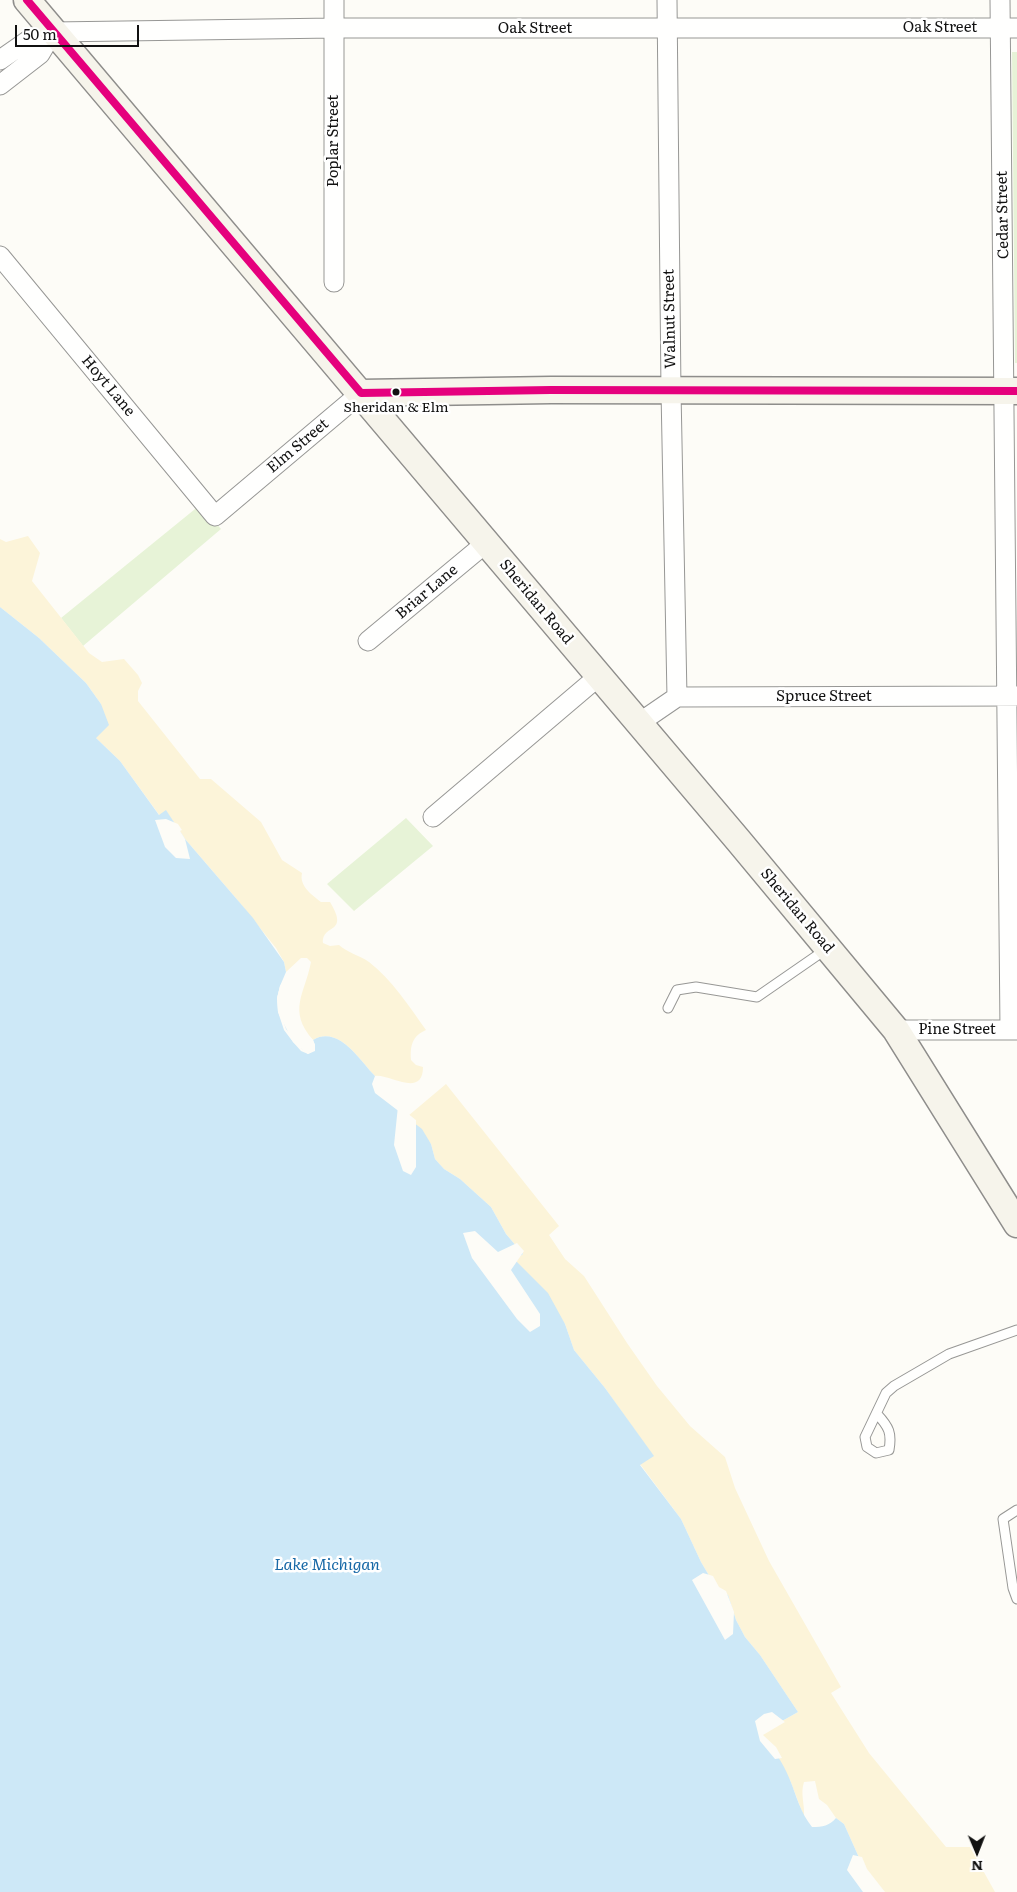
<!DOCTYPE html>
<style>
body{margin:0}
#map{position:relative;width:1017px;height:1892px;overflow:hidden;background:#fdfcf7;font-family:Literata,serif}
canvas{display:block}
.north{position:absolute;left:952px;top:1827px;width:50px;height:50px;-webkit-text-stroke:4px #fff;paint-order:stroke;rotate:179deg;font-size:14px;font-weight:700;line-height:20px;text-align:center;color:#111}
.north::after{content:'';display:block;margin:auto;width:18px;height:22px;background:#111;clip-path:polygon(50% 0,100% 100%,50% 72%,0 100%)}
.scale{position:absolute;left:15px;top:25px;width:124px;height:22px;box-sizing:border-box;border:2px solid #111;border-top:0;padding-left:6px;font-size:15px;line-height:18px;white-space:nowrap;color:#111;-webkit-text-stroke:4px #fff;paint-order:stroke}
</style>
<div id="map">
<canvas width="1017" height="1892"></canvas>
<div class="north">N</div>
<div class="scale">50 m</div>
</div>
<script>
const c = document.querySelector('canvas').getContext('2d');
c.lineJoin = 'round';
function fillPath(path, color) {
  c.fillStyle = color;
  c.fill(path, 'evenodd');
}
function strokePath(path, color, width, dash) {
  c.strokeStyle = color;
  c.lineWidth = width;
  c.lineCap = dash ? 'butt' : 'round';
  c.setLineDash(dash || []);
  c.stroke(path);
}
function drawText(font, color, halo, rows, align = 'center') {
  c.font = font + ' Literata,serif';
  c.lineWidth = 5;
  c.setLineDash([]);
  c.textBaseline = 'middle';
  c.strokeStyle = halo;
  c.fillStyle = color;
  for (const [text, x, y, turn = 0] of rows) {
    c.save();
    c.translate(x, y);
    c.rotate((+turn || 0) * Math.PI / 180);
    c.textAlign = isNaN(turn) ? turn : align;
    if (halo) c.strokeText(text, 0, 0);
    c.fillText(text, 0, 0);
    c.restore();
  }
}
fillPath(new Path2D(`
 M1012 52H1017V363H1015Z
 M200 505 221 529 83 646 61 618Z
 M406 818 433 846 354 911 327 884Z`), '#e7f3d7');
fillPath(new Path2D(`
 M28 536 40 553 32 581 89 653 102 662 124 659 138 675 142 683 138 691V701L200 779H211L261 822 282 860 302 873C299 886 312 895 321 902H330C350 935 322 923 323 943L330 946 339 945C348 953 359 955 369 962 392 980 409 1006 426 1030 412 1036 410 1046 411 1060L416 1065 423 1067C423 1099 388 1073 375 1076 359 1060 339 1025 313 1040 287 1010 305 994 311 962L307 958H301L286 972 284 962 276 948 235 897 185 839 166 811 160 816 120 761 95 737 101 704 86 683 39 638 0 607V539L6 542Z
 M446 1084 559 1226 549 1235 565 1259 584 1276 627 1343 657 1386 690 1426 725 1457 735 1488 769 1561 841 1687 831 1693 869 1753 946 1847H970L995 1892H883L865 1871 844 1824 836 1818 827 1805 819 1799 815 1781 804 1782C800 1794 805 1804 804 1817L790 1780 759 1734 798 1712 760 1655 745 1637 736 1620 728 1595 717 1589 701 1562 681 1519 640 1464 653 1456 605 1388 574 1350 565 1324 515 1260 523 1254 506 1234 491 1207 460 1179 444 1169 435 1159 431 1144 408 1116Z`), '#fcf4d9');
fillPath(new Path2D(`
 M0 607 39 638 86 683 101 704 109 725 96 738 120 761 159 815 166 810 185 839 253 918 284 962 286 972 280 986 277 998 278 1012 293 1042 308 1054 315 1050V1045L313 1040C339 1025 359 1060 375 1076L372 1084 375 1093 422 1129 431 1144 435 1159 444 1169 460 1179 491 1207 506 1234 523 1254 515 1260 548 1293 565 1324 574 1350 605 1388 654 1456 640 1465 681 1519 701 1562 717 1589 728 1595 736 1620 745 1637 760 1655 798 1712 759 1734C773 1748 783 1762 790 1780 797 1797 800 1812 812 1827 823 1827 829 1826 836 1818L844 1824 865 1871 883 1892H0Z`), '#cde8f7');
fillPath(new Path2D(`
 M166 819 178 824 182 830 180 831 185 839 190 859 176 858 165 847 155 820Z
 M289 972 282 987 280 998V1011L286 1029 302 1049 308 1051 312 1049 311 1038 313 1040 315 1045V1051L308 1054 301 1051 293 1042 284 1030 278 1012 277 998 280 986Z
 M398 1106 416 1120V1167L411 1175 403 1171 394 1145Z
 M475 1231 498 1252 517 1243 524 1251 511 1270 540 1314V1326L530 1332 517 1319 472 1258 463 1233Z
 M703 1573 713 1576 719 1587 726 1591 734 1612 733 1634 725 1640 692 1580Z
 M772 1712 785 1722 763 1735 776 1747 782 1758 775 1759 760 1741 755 1721 764 1714Z
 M853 1855 862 1857 867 1869 885 1892H863L847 1870Z`), '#fdfcf7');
const lane = new Path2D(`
 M668 1008 677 990 696 987 757 997 825 950
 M877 1414C889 1427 892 1433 889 1450L876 1453 867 1447 865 1437 886 1393 894 1386 949 1354 1017 1330
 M1017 1510 1003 1519 1013 1588 1017 1599`);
const street = new Path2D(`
 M667 0 671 391 677 697
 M1000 0 1010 1030
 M0 60 33 37 53 32 334 28H1017
 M0 85 40 54 53 32
 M0 256 215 516 361 393
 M334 282V0
 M368 641 486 543
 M639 723 677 697 1017 696
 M433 817 599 676
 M896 1030H1017`);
const secondary = new Path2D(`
 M27 0 738 840 896 1030 1017 1224
 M361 393 551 390 1017 391`);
strokePath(lane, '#979795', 11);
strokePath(street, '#979795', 21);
strokePath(secondary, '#8e8d8b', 29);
strokePath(lane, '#fffffe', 9);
strokePath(street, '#fffffe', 19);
strokePath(secondary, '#f6f4eb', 26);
strokePath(new Path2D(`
 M27 0 361 393 551 390 1017 391`), '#e5007d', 8);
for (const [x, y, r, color] of [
 [396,392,4.5,"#111"]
]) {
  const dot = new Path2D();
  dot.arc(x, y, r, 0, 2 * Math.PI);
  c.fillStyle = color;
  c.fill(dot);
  strokePath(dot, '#fff', 2);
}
drawText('14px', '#111', '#fff', [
 ["Sheridan & Elm",396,408]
]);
drawText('15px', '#111', '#fff', [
 ["Oak Street",940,28],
 ["Oak Street",535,29],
 ["Poplar Street",334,141,-90],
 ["Cedar Street",1003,215,-91],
 ["Walnut Street",670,319,-91],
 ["Hoyt Lane",108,386,50],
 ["Elm Street",298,446,-40],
 ["Briar Lane",427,592,-40],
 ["Sheridan Road",536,602,50],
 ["Spruce Street",824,697],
 ["Sheridan Road",797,911,50],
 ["Pine Street",957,1030]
]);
drawText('italic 16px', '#1768a6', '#fff', [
 ["Lake Michigan",327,1565]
]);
</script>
